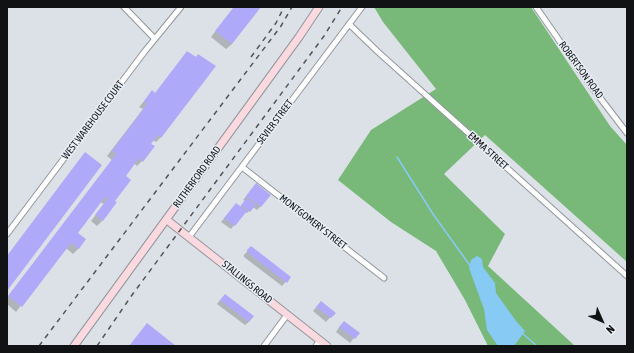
<!DOCTYPE html>
<style>
body{margin:0}
#map{position:relative;width:634px;height:353px;overflow:hidden;background:#dce1e7;font-family:"Asap Condensed",sans-serif}
canvas{display:block}
.frame{position:absolute;inset:0;border:8px solid #101214;pointer-events:none}
.north{position:absolute;left:582px;top:301px;width:40px;height:40px;-webkit-text-stroke:3px #e9eef4;paint-order:stroke;rotate:135deg;font-size:11px;font-weight:700;line-height:16px;text-align:center;color:#101214}
.north::after{content:'';display:block;margin:auto;width:14px;height:18px;background:#101214;clip-path:polygon(50% 0,100% 100%,50% 72%,0 100%)}
</style>
<div id="map">
<canvas width="634" height="353"></canvas>
<div class="frame"></div>
<div class="north">N</div>
</div>
<script>
const c = document.querySelector('canvas').getContext('2d');
c.lineJoin = 'round';
function fillPath(path, color) {
  c.fillStyle = color;
  c.fill(path, 'evenodd');
}
function strokePath(path, color, width, dash) {
  c.strokeStyle = color;
  c.lineWidth = width;
  c.lineCap = dash ? 'butt' : 'round';
  c.setLineDash(dash || []);
  c.stroke(path);
}
function drawText(font, color, halo, rows, align = 'center') {
  c.font = font + ' "Asap Condensed",sans-serif';
  c.lineWidth = 3;
  c.setLineDash([]);
  c.textBaseline = 'middle';
  c.strokeStyle = halo;
  c.fillStyle = color;
  for (const [text, x, y, turn = 0] of rows) {
    c.save();
    c.translate(x, y);
    c.rotate((+turn || 0) * Math.PI / 180);
    c.textAlign = isNaN(turn) ? turn : align;
    if (halo) c.strokeText(text, 0, 0);
    c.fillText(text, 0, 0);
    c.restore();
  }
}
fillPath(new Path2D(`
 M374 7H531L610 126 627 145V262L485 135 444 174 505 234 488 266 575 346H488L465 300 436 251 391 222 338 180 371 130 436 89 383 22Z`), '#78b979');
fillPath(new Path2D(`
 M477 256 482 259 483 267 495 283 496 293 516 321 525 331 514 346H498L487 330 484 309 469 268 471 260Z`), '#87caf4');
fillPath(new Path2D(`
 M234 7 232 44 226 49 211 37Z
 M152 92 161 137 156 142 153 140 142 161 137 166 134 163 125 176 114 201 116 203 102 221 97 226 91 221 104 204 100 202 76 233 85 240 78 249 73 254 66 248 16 312 7 304V298L112 160 107 156 143 109 139 107Z
 M80 159 7 289V256Z
 M252 189 261 206 257 210 253 207 247 213 245 212 231 229 221 222 233 208 240 207 245 201 243 200Z
 M251 247 290 277 282 286 244 257V255Z
 M221 299 249 322 245 325 217 304Z
 M317 306 334 313 326 322 313 311Z
 M340 326 358 333 350 343 336 332Z`), '#0003');
strokePath(new Path2D(`
 M397 157 433 214 471 267
 M522 333 537 346`), '#87caf4', 1.5);
fillPath(new Path2D(`
 M234 7H261L232 44 215 31Z
 M187 51 196 57 198 54 216 66 161 138 158 135 151 144 155 146 143 162 139 158 126 176 131 180 115 201 117 202 103 221 95 215 108 198 105 197 78 233 86 239 79 249 71 243 22 307 8 296 116 154 112 151 147 104 144 101 152 90 155 93Z
 M85 152 102 165 7 291V256Z
 M256 183 271 195 261 207 246 196Z
 M247 198 256 205 250 212 241 205Z
 M236 203 247 211 235 226 224 218Z
 M251 246 291 277 287 283 248 253 247 250Z
 M225 294 254 316 249 322 220 300Z
 M321 301 336 313 331 318 316 307Z
 M344 321 360 333 355 339 339 327Z
 M147 323 176 346H129Z`), '#aeaaf9');
const street = new Path2D(`
 M124 7 155 39
 M536 7 591 86 627 133
 M349 24 377 51 627 276
 M242 167 384 278
 M7 234 145 51 181 7
 M189 237 362 7
 M264 346 287 315
 M316 346 320 340`);
const secondary = new Path2D(`
 M167 220 327 346
 M74 346 299 37 319 7`);
strokePath(street, '#92979c', 7);
strokePath(secondary, '#92979c', 9);
strokePath(street, '#fff', 5);
strokePath(secondary, '#fbd9de', 7);
strokePath(new Path2D(`
 M251 57 276 23 284 7
 M39 346 281 26 292 7
 M97 346 132 295 324 36 342 7`), '#515457', 1.5, [5, 5]);
drawText('10px', '#101214', '#e9eef4', [
 ["ROBERTSON ROAD",581,70,54],
 ["WEST WAREHOUSE COURT",93,120,-53],
 ["SEVIER STREET",275,122,-53],
 ["EMMA STREET",488,151,42],
 ["RUTHERFORD ROAD",197,177,-54],
 ["MONTGOMERY STREET",313,222,38],
 ["STALLINGS ROAD",247,282,39]
]);
</script>
